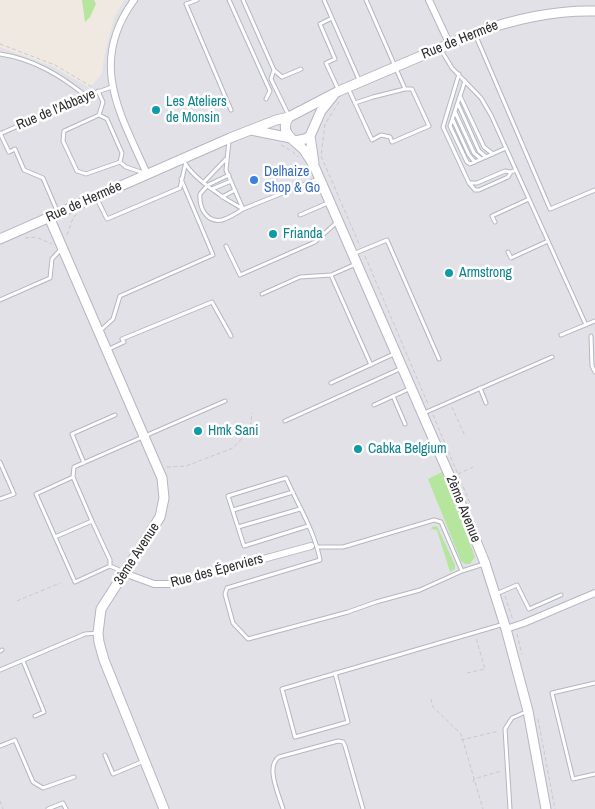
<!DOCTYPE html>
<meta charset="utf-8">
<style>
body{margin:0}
canvas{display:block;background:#efe9e1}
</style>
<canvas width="595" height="809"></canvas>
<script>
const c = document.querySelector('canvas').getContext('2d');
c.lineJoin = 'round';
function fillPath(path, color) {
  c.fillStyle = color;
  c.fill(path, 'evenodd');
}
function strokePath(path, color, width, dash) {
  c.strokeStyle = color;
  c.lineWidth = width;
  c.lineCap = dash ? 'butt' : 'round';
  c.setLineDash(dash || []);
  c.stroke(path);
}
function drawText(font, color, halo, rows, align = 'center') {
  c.font = font + ' "Archivo Narrow",sans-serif';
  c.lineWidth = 5;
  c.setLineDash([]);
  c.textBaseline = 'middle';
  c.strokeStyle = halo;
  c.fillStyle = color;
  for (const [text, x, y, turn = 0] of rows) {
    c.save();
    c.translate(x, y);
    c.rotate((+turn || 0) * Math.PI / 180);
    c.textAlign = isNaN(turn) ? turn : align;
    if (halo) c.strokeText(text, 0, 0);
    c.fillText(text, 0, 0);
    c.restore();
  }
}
fillPath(new Path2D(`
 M124 0H595V809H0V47L54 67 90 88 102 73 104 57 114 18Z`), '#e3e1e8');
fillPath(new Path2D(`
 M82 0H94L96 4 90 17 85 22Z
 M442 472 474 554 475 557 470 564H465L461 561 428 479Z
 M437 526 455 565V569L450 572 437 530 431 529 432 527Z`), '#b6e59e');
const lane = new Path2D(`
 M197 0 186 4 231 110
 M229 0 270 91 266 99
 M243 0 274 70 271 79 289 116
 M324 0 360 82
 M332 18 320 24 335 59 326 63 339 91
 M475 34 550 209 595 190
 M441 50 452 68 481 98 491 115 586 325
 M0 54C33 59 60 75 86 96
 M274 70 282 77 301 69
 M459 74 443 127 469 183 475 190H479L508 177 511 172 516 170
 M465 81 450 126 467 162 470 164 506 148
 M348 88 355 103 373 97 405 89 366 0
 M98 91 103 102 99 115 64 131 63 141 77 171 86 174 120 162 126 167 144 173
 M460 96 484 147 493 154
 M355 103 372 140 381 135 390 137 392 142 429 126 412 89H405
 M458 104 479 151 486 157
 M455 112 474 153 481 159
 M99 115 107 119 122 153 120 162
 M453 120 469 155 475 162
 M0 133 9 152 15 149 24 170 43 178 58 213
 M0 134 86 96 112 87
 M229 141 226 170 243 209 320 178
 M183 159C190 177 226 200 243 209 237 213 229 218 222 220 206 223 199 207 200 194L208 185 229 175
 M204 182 226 159
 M470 183H477L505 171 511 172
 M212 189 231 181
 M96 197 107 219 180 188 185 166
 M222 197 235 190
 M300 215 330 202
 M495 222 492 216 529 199
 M226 246 240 275 315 242 337 222
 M508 252 511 258 548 241
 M353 254 387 240 439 359
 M331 275 371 365
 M262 294 300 277 331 275 356 264
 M0 300 50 278 52 259 62 248
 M101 330 113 319 120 296 213 255 181 179
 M561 335 595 321
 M591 336 592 366 595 372
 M107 350 124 342 122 339 212 302 231 336
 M331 383 396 353
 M480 388 486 403
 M393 396 405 424
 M374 405 411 388
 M424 413 552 357
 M285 421 402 368
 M0 462 14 494 0 499
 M84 463 72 434 115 415
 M73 477 74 467 225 401
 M233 510 293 492
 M92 521 110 560V566
 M308 526 244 546 228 496 286 478C298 505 315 532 320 560L227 588 225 594 233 623 248 639 348 612 376 602 420 590 462 571
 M238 527 300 509
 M55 537 92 521 73 477 36 494 75 582 110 566 124 572
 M317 547H343L434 520 441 522 462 571 484 564
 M496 594 517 585 529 609 561 595
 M0 651 2 650
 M23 661 44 712 35 716
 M0 670 85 634 98 633
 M335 673 348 722 295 737 282 689C356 667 430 645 504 624
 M595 683 552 693 573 779 595 774
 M0 746 15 740 33 782 43 788 74 777
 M105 755 113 774 144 761
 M48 809 63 803 66 809
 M283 809C279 795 265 766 279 757L338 741 343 742 345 746 363 809
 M510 809 505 729 512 718 528 711`);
const street = new Path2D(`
 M134 0C88 63 120 113 147 174
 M429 0 449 43
 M124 573 154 584H171L311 546
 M506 629 524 623 595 593`);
const secondary = new Path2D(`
 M289 117C278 132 294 140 304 150 308 156 312 162 315 168L450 477 485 563 506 629 528 711 546 809
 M251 130 291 138
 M310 136 314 163
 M295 141 305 139 310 136 321 111 333 96
 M49 217 162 478 164 498 160 517 101 609 98 633 99 642 104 660 164 809
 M0 239 230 138 276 120 289 117 339 91 475 33C514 19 553 10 595 11`);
strokePath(lane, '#b4b7c1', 5);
strokePath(street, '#b4b7c1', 8);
strokePath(secondary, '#b4b7c1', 11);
strokePath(new Path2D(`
 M0 44 55 65 92 87
 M339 102 325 124 321 156 360 246
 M281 145 292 151 298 157
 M67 235 73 218 77 214
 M25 238 36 237 52 244
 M365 256 428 404
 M452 407 464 434 466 433
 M433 415 470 503
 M167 467 186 466 233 448 250 430 252 413
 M458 474 473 467
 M505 596 513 620
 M17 601 60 583
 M517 634 522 654
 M467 673 485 669 476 638
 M431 699 433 707 461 734 483 809
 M538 719 555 809
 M461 740 499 731
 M473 782 474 779 501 771
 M0 801 3 809`), '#c9c9c9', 1, [4, 2.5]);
strokePath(lane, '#fff', 3);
strokePath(street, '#fff', 6);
strokePath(secondary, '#fff', 9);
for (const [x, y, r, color] of [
 [156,110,5,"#0f9aa8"],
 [254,180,5,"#3f7fe0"],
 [273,234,5,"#0f9aa8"],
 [449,273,5,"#0f9aa8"],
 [198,431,5,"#0f9aa8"],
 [358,449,5,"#0f9aa8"]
]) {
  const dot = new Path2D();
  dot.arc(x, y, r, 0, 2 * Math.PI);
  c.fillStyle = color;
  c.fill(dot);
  strokePath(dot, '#fff', 2);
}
drawText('14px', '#2e2e2e', '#fff', [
 ["Rue de Hermée",460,40,-22],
 ["Rue de l'Abbaye",56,110,-23],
 ["Rue de Hermée",84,202,-24],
 ["2ème Avenue",463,509,68],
 ["3ème Avenue",137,554,-57],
 ["Rue des Éperviers",217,571,-15]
]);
drawText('14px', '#0d838f', '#fff', [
 ["Les Ateliers",166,102],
 ["de Monsin",166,118],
 ["Frianda",283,234],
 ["Armstrong",459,273],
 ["Hmk Sani",208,431],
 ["Cabka Belgium",368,449]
], 'left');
drawText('14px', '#366cbe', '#fff', [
 ["Delhaize",264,172],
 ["Shop & Go",264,188]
], 'left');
</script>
